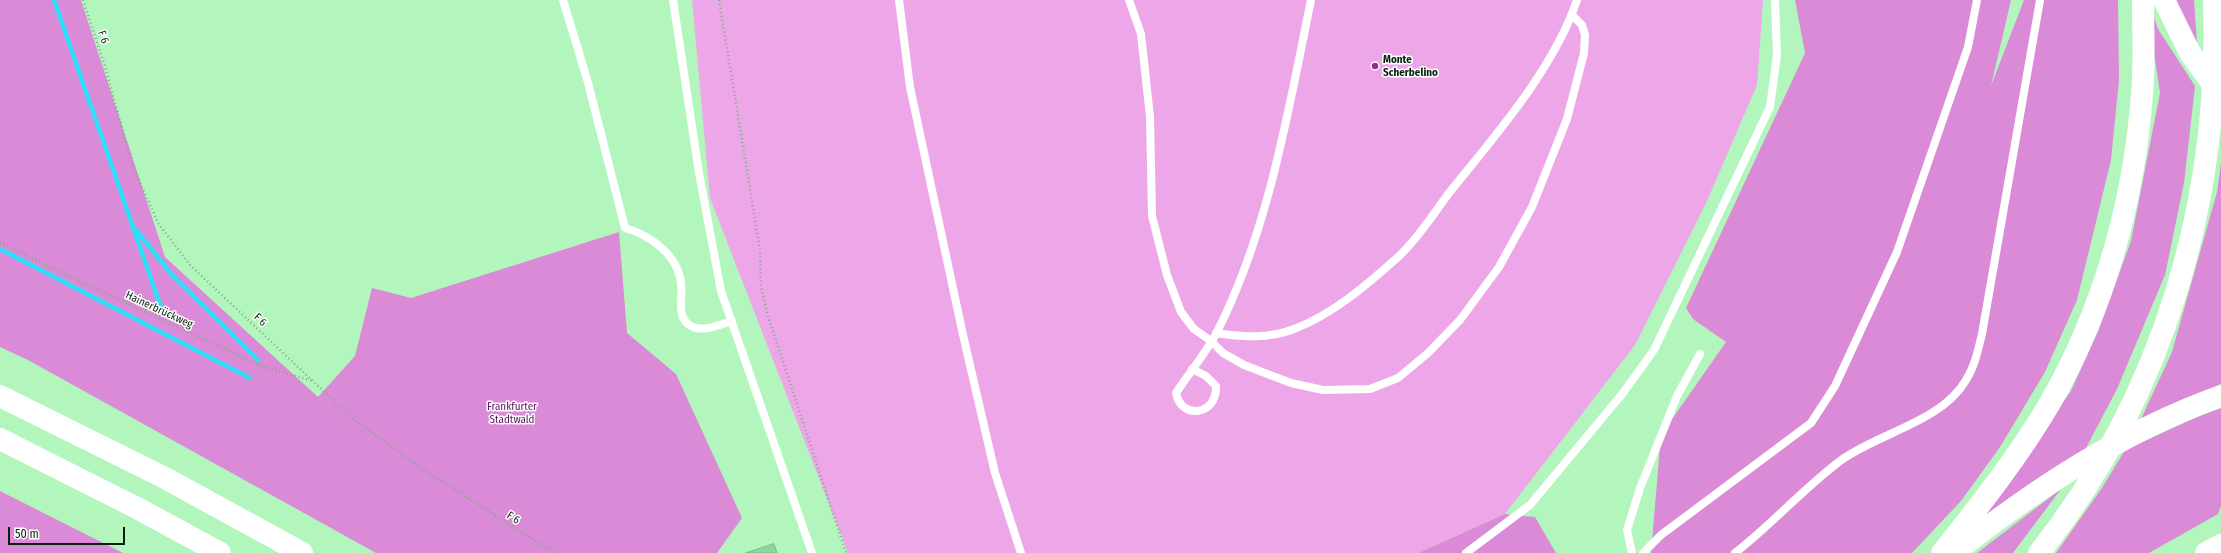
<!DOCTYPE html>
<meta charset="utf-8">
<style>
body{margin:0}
#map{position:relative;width:2221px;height:553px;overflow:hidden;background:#b3f6bd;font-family:"Fira Sans Condensed",sans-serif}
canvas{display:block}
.scale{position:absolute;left:8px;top:527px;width:117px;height:18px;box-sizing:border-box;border:2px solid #06210c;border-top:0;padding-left:5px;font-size:12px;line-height:14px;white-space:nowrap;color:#06210c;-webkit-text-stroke:3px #fff;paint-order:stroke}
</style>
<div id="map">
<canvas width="2221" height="553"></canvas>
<div class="scale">50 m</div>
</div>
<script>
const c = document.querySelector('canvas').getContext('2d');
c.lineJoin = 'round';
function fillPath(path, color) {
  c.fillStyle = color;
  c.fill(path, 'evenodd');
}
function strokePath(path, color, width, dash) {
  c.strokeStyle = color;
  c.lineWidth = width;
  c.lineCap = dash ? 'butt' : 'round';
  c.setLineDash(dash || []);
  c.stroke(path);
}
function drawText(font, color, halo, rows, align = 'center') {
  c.font = font + ' "Fira Sans Condensed",sans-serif';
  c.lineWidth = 3;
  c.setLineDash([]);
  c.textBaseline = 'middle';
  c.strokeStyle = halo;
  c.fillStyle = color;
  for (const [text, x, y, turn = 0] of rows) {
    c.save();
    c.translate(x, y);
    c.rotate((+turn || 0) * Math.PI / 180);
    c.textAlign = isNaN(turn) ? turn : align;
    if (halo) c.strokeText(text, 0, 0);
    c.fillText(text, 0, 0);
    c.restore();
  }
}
fillPath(new Path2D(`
 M692 0H1763L1757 85 1707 201 1635 345 1505 514 1418 553H848L710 198Z`), '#eda7e9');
fillPath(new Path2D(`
 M0 0H81L165 257 318 397 355 356 372 288 411 298 619 232 627 333 676 374 742 518 717 553H376L28 360 0 347Z
 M1795 0H2011L1991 86 2024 0H2118L2119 80 2111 160 2077 300 2045 372 2000 447 1961 501 1912 553H1651L1661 435 1726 342 1693 319 1686 308 1805 53Z
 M2175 0H2194L2197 44Z
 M2150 5 2158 29 2195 86 2184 183 2165 275 2117 389 2085 450 1969 532 2071 391 2099 329 2131 241 2160 93 2147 6Z
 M2221 163V384L2141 419 2172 352 2217 192Z
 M2221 408V506L2218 514 2149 553H2056L2102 488 2125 450 2197 417Z
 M2061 489 2013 553H1977Z
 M0 491 123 553H0Z
 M1505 514 1535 517 1556 553H1418Z`), '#da8ad6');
strokePath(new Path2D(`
 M54 0 164 316
 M136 230 173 276 258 360
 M0 249 250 378`), '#2ae1f9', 4.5);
const building = new Path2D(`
 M774 544 777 553H746Z`);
fillPath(building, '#92d49d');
strokePath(building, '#7abb85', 1);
strokePath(new Path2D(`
 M83 0 104 63 132 164 158 223 190 265 352 418 421 468 554 553
 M719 0 760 250 761 287 767 313 846 553
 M0 242 47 266 261 366 313 381`), '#78ae81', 2.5, [1, 3]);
strokePath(new Path2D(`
 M563 0 587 79 625 228C650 235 678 255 681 283 683 297 675 320 693 327 704 332 721 324 732 321
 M673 0 699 173 721 291 812 553
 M899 0 910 87 963 335 995 473 1021 553
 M1129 0 1141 34 1150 117 1152 216 1167 275 1181 312 1194 329 1211 341 1223 353 1244 365 1291 383 1323 390 1370 389 1398 378 1428 353 1460 320 1499 267 1532 207 1567 119 1584 53 1585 35 1582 25 1572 15
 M1216 333C1242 337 1269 339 1294 329 1332 315 1368 284 1398 257 1417 240 1434 213 1449 193 1494 137 1554 69 1577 0
 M1192 369 1206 376 1216 386C1217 416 1181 420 1176 393 1189 373 1206 353 1217 332 1269 229 1288 112 1311 0
 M1466 553 1530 505 1623 393 1654 350 1770 107 1777 55 1775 0
 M1632 553 1627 530 1640 488 1677 396 1700 354
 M1643 553 1661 535 1811 423 1835 386 1897 252 1968 47 1977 0
 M1735 553C1772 524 1803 489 1840 461 1878 433 1942 422 1966 380 1975 366 1978 350 1982 334L2040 0`), '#fff', 8);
strokePath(new Path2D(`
 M2164 0 2190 53 2217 90
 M0 396 165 478 302 553
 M0 439 137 508 220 553
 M1942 553C1980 505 2019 456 2050 403 2104 309 2134 202 2142 94 2145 63 2143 31 2143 0
 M1954 553C2035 489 2123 431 2221 396
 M2039 553C2164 396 2221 200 2214 0
 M2206 553 2221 545`), '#fff', 22);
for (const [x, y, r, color] of [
 [1375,66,4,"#942e92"]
]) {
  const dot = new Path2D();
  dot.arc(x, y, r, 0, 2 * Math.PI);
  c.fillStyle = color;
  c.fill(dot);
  strokePath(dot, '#fff', 1.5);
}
drawText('11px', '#06210c', '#fff', [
 ["F 6",103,37,71],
 ["Hainerbrückweg",159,310,25],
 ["F 6",260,320,43],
 ["F 6",513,518,32]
]);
drawText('bold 11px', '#06210c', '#fff', [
 ["Monte",1383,60],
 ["Scherbelino",1383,73]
], 'left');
drawText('11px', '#5c145b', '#fff', [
 ["Frankfurter",512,407],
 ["Stadtwald",512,420]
]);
</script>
